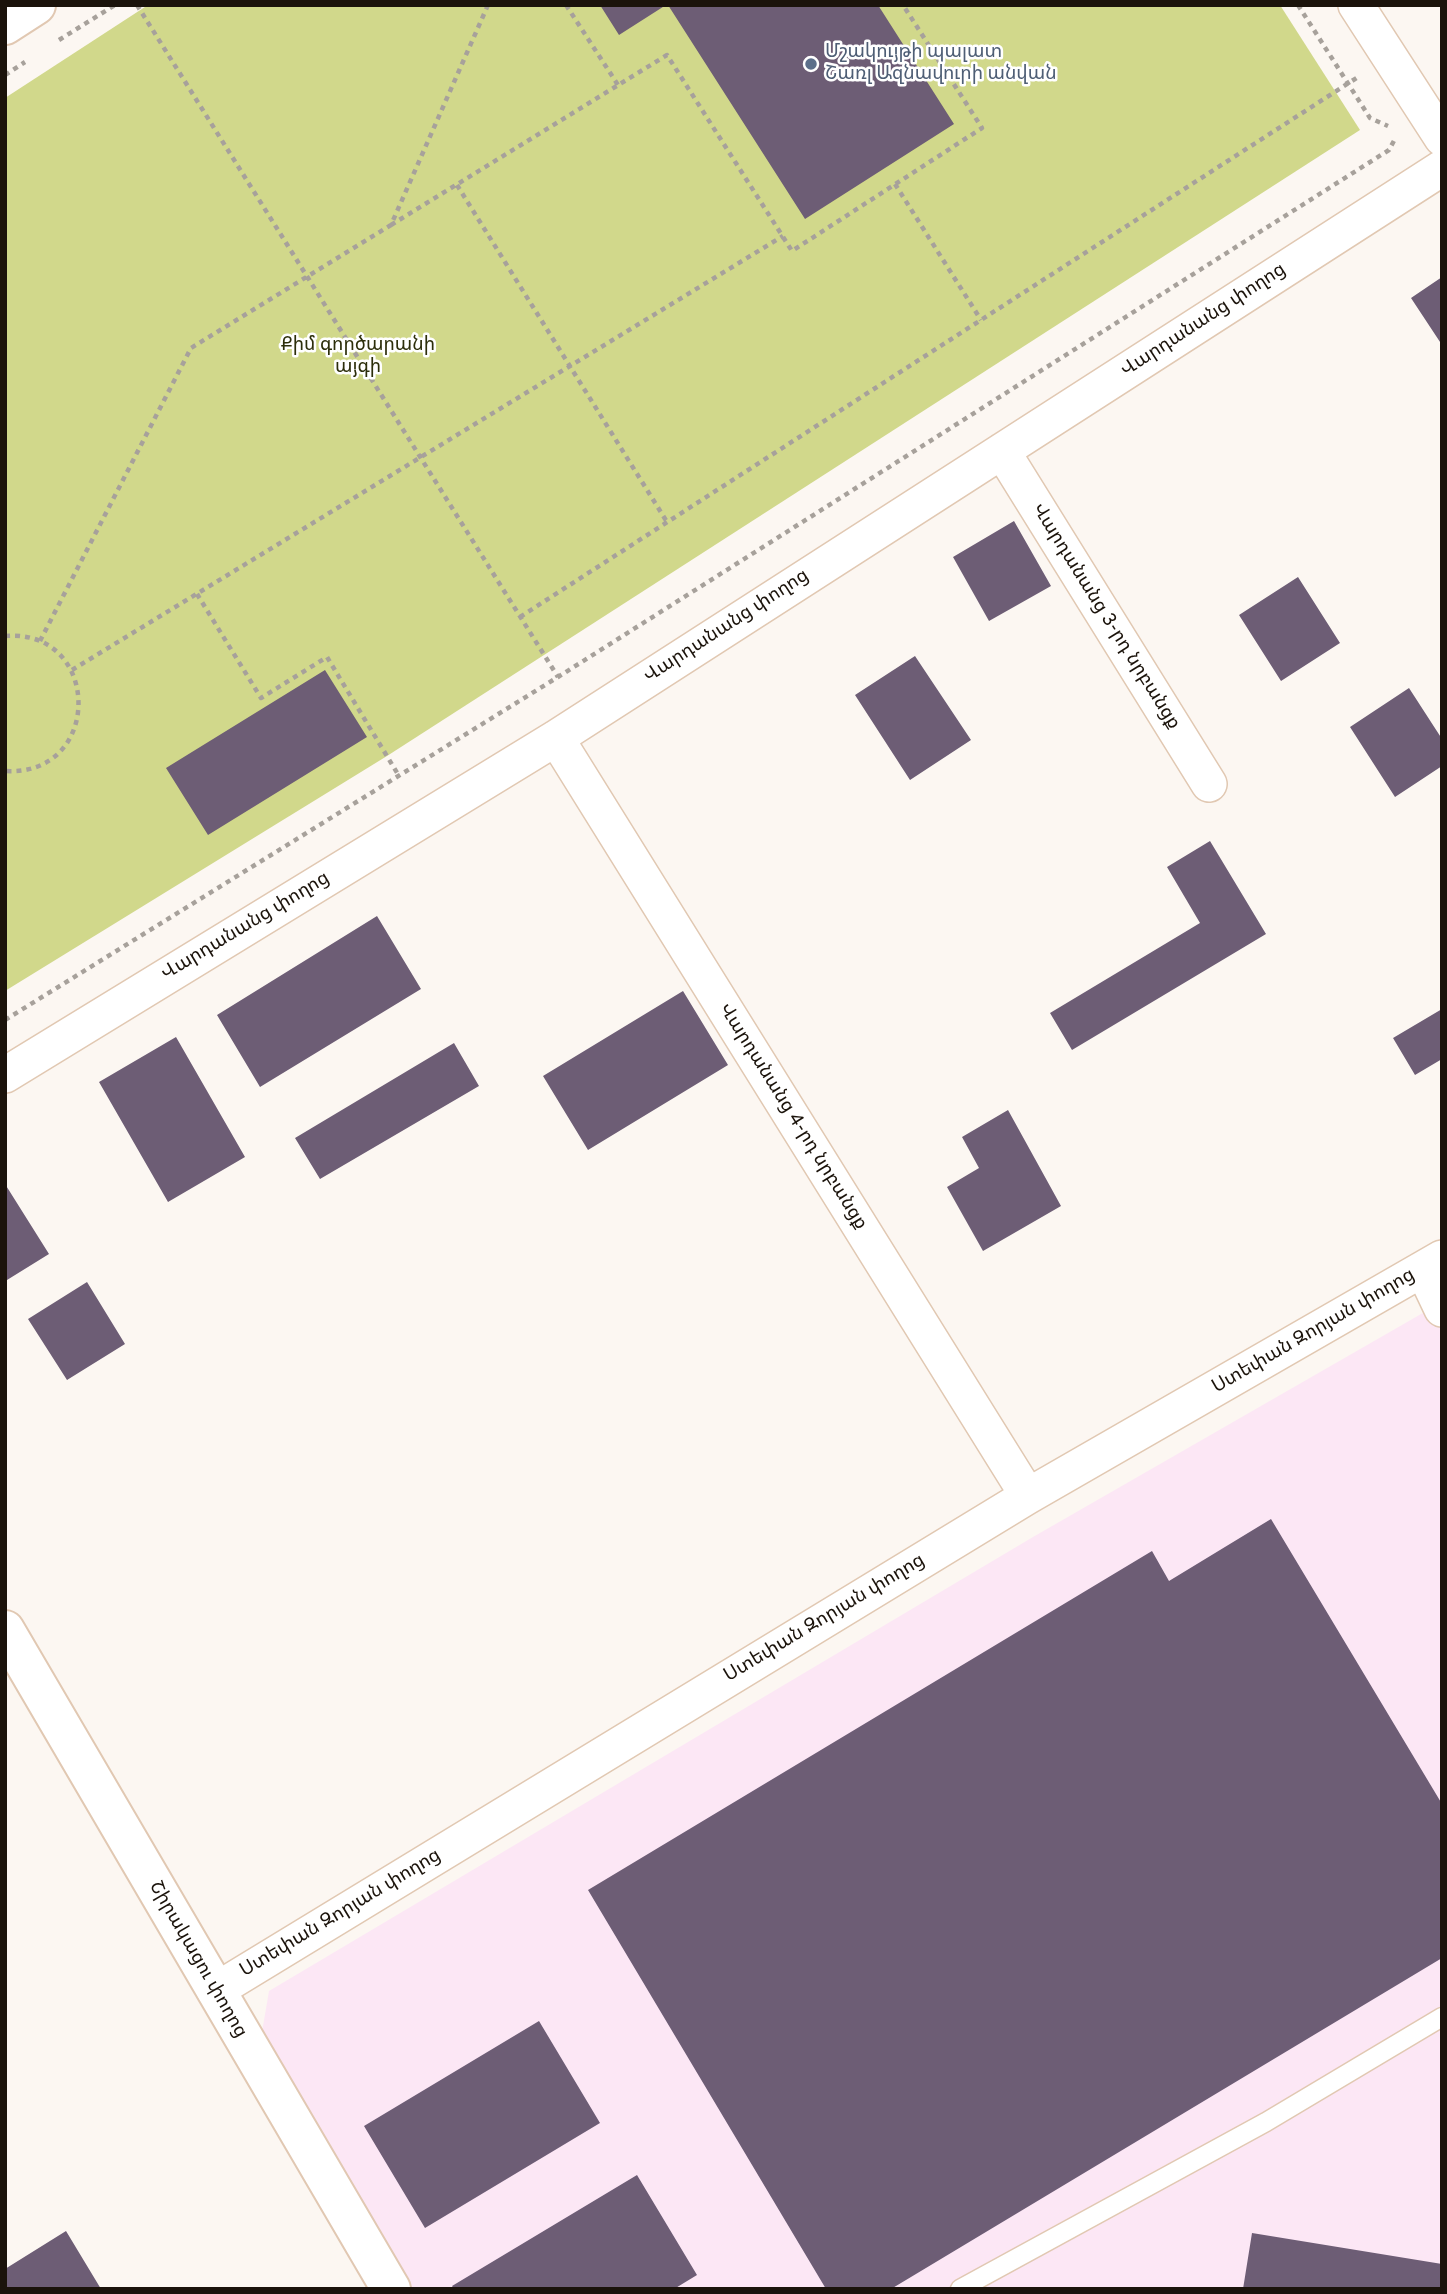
<!DOCTYPE html>
<meta charset="utf-8">
<style>
body{margin:0}
#map{position:relative;width:1447px;height:2294px;overflow:hidden;background:#fcf7f2;font-family:Overpass,sans-serif}
canvas{display:block}
.frame{position:absolute;inset:0;border:7px solid #1b130b;pointer-events:none}
</style>
<div id="map">
<canvas width="1447" height="2294"></canvas>
<div class="frame"></div>
</div>
<script>
const c = document.querySelector('canvas').getContext('2d');
c.lineJoin = 'round';
function fillPath(path, color) {
  c.fillStyle = color;
  c.fill(path, 'evenodd');
}
function strokePath(path, color, width, dash) {
  c.strokeStyle = color;
  c.lineWidth = width;
  c.lineCap = dash ? 'butt' : 'round';
  c.setLineDash(dash || []);
  c.stroke(path);
}
function drawText(font, color, halo, rows, align = 'center') {
  c.font = font + ' Overpass,"Noto Sans Armenian",sans-serif';
  c.lineWidth = 5;
  c.setLineDash([]);
  c.textBaseline = 'middle';
  c.strokeStyle = halo;
  c.fillStyle = color;
  for (const [text, x, y, turn = 0] of rows) {
    c.save();
    c.translate(x, y);
    c.rotate((+turn || 0) * Math.PI / 180);
    c.textAlign = isNaN(turn) ? turn : align;
    if (halo) c.strokeText(text, 0, 0);
    c.fillText(text, 0, 0);
    c.restore();
  }
}
fillPath(new Path2D(`
 M1442 1302V2289H407L261 2038 269 1991 1033 1537Z`), '#fce7f5');
fillPath(new Path2D(`
 M148 5H1280L1360 130 387 756 5 991V98Z`), '#d1d88b');
fillPath(new Path2D(`
 M600 5H666L619 35Z
 M668 5H878L954 124 805 219Z
 M1442 277V345L1411 298Z
 M1014 521 1051 586 989 621 953 557Z
 M1298 577 1340 643 1281 681 1239 615Z
 M915 656 971 740 910 780 855 695Z
 M325 670 367 737 208 835 166 768Z
 M1409 688 1442 739V766L1395 797 1350 727Z
 M1210 841 1266 934 1072 1050 1050 1013 1200 923 1167 867Z
 M377 916 421 989 260 1087 217 1015Z
 M683 991 728 1065 588 1150 543 1076Z
 M1442 1009V1059L1415 1075 1393 1038Z
 M176 1037 245 1157 168 1202 99 1082Z
 M454 1043 479 1086 320 1179 295 1138Z
 M1008 1110 1061 1206 983 1251 947 1187 979 1168 962 1137Z
 M5 1184 49 1254 7 1280 5 1276Z
 M87 1282 125 1344 67 1380 28 1319Z
 M1271 1519 1442 1804V1958L891 2289H826L588 1890 1152 1551 1169 1581Z
 M539 2021 600 2123 425 2228 364 2126Z
 M637 2175 697 2275 674 2289H454L452 2286Z
 M66 2231 101 2289H5V2269Z
 M1252 2233 1442 2264V2289H1243Z`), '#6d5d75');
const service = new Path2D(`
 M960 2289 1266 2122 1442 2017`);
const minor = new Path2D(`
 M1356 5 1442 138
 M1002 451 1209 784
 M556 738 1028 1496
 M5 1075 556 738 1442 168
 M1423 1269 1442 1309
 M215 1991 1028 1496 1442 1258`);
const tertiary = new Path2D(`
 M5 1630 391 2289`);
const primary = new Path2D(`
 M5 25 36 5`);
strokePath(service, '#e1c8b2', 21);
strokePath(minor, '#e1c8b2', 38);
strokePath(tertiary, '#e1c8b2', 42);
strokePath(primary, '#e1c8b2', 42);
strokePath(new Path2D(`
 M137 5 558 677
 M566 5 618 85
 M1298 5 1370 118 1388 126
 M59 40 115 5
 M5 75 25 62
 M895 184 981 320
 M457 185 667 522
 M391 225 667 55 792 251 982 128 903 5
 M197 594 261 698 327 657 399 776
 M520 617 1358 77
 M5 636C102 628 104 777 5 771
 M40 641 191 348 391 225 488 5
 M72 670 783 236
 M5 1020 558 677 1389 150 1396 137`), '#a7a19b', 4.5, [5, 5]);
strokePath(service, '#fff', 18);
strokePath(minor, '#fff', 35);
strokePath(tertiary, '#fff', 38);
strokePath(primary, '#fff', 38);
for (const [x, y, r, color] of [
 [811,64,7,"#5c6f8a"]
]) {
  const dot = new Path2D();
  dot.arc(x, y, r, 0, 2 * Math.PI);
  c.fillStyle = color;
  c.fill(dot);
  strokePath(dot, '#fff', 2.5);
}
drawText('19px', '#4e5e75', '#fff', [
 ["Մշակույթի պալատ",825,53],
 ["Շառլ Ազնավուրի անվան",825,75]
], 'left');
drawText('19px', '#1b130b', '#fff', [
 ["Վարդանանց փողոց",1204,321,-33],
 ["Վարդանանց 3-րդ նրբանցք",1105,617,58],
 ["Վարդանանց փողոց",727,627,-33],
 ["Վարդանանց փողոց",246,927,-31],
 ["Վարդանանց 4-րդ նրբանցք",792,1117,58],
 ["Ստեփան Զորյան փողոց",1314,1332,-30],
 ["Ստեփան Զորյան փողոց",825,1619,-31],
 ["Ստեփան Զորյան փողոց",341,1914,-31],
 ["Շիրակացու փողոց",197,1960,60]
]);
drawText('19px', '#2c2e0a', '#fff', [
 ["Քիմ գործարանի",358,346],
 ["այգի",358,368]
]);
</script>
